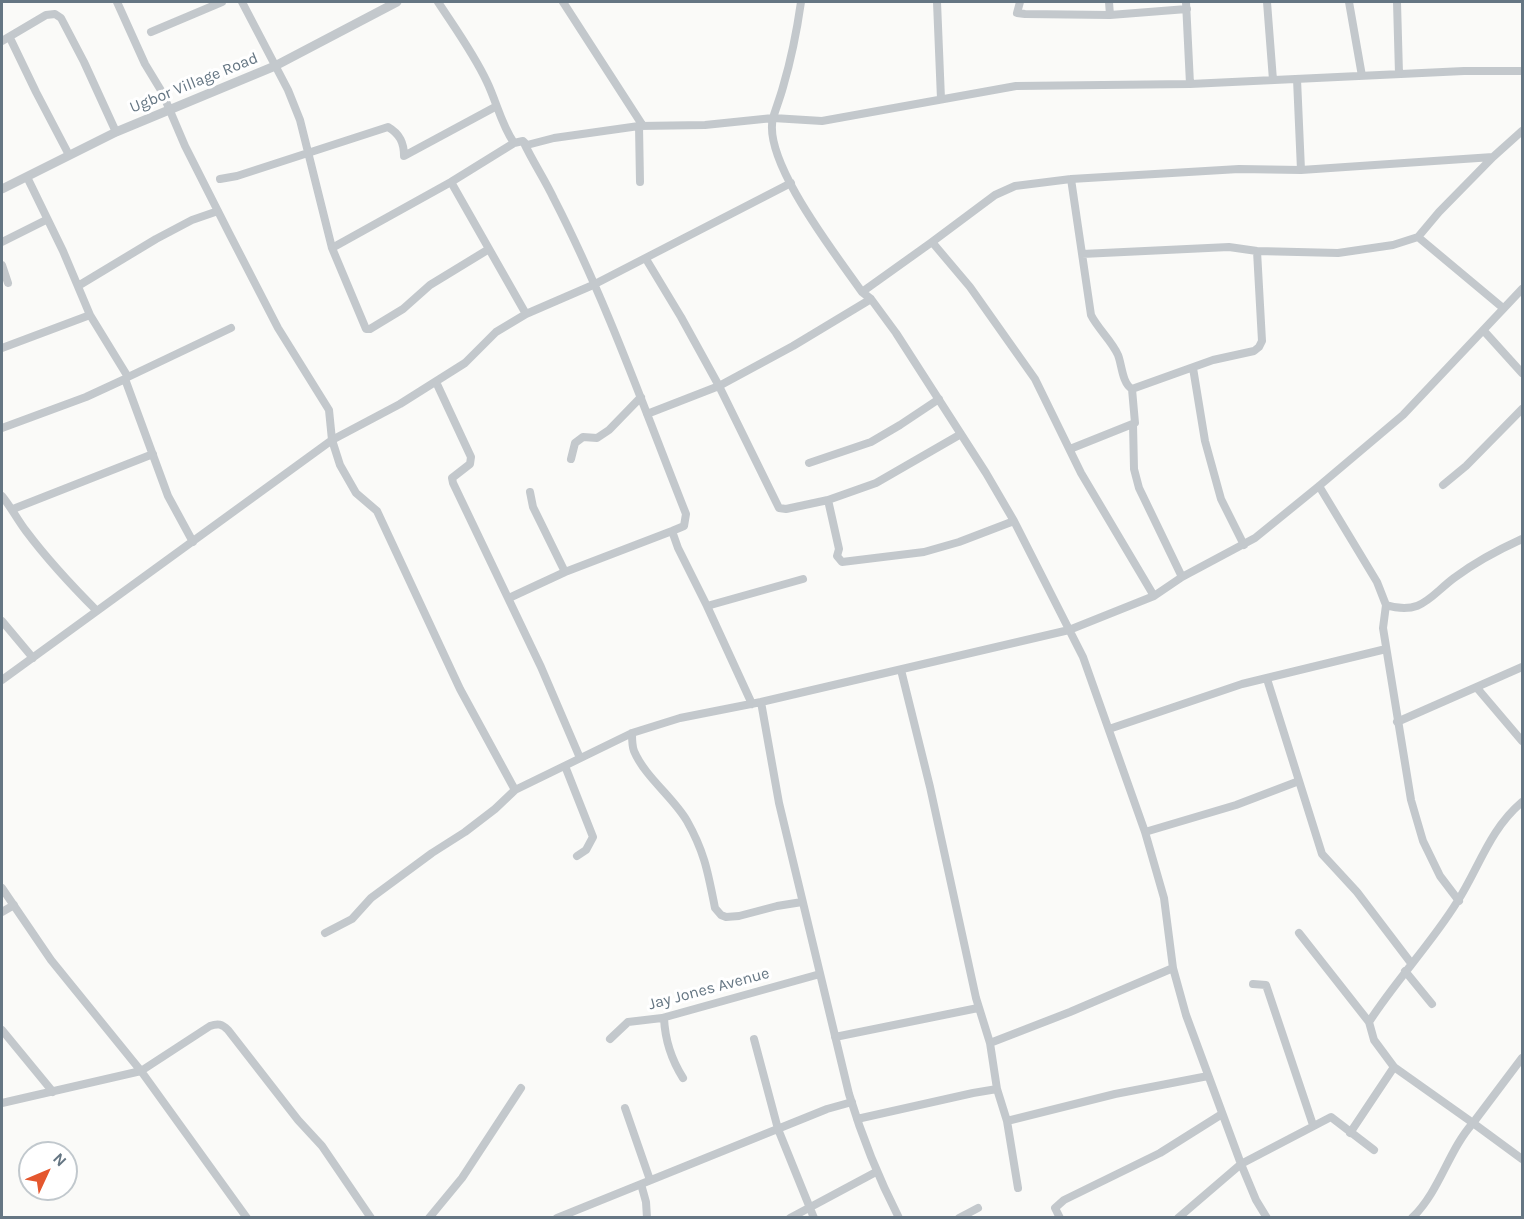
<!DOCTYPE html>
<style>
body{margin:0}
#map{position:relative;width:1524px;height:1219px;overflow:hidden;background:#fafaf8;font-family:Karla,sans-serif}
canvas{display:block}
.frame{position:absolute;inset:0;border:3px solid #657683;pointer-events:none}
.north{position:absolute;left:18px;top:1141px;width:60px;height:60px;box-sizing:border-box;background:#fff;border:2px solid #c1c8cd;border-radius:50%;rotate:46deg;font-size:16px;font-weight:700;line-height:24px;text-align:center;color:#657683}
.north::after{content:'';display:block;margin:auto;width:21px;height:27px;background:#e4572e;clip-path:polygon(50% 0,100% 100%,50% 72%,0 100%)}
</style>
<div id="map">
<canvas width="1524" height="1219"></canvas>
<div class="frame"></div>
<div class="north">N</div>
</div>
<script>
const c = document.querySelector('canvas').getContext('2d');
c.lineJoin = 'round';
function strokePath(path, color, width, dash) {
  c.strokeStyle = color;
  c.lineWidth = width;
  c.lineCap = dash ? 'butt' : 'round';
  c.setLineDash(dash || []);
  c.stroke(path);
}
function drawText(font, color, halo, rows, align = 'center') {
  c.font = font + ' Karla,sans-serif';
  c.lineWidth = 6;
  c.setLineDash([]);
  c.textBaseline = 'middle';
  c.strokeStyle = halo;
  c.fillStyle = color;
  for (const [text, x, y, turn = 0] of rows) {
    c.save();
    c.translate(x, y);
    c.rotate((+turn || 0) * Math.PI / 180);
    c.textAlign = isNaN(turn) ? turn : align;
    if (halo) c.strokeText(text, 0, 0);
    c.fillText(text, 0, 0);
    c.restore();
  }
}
strokePath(new Path2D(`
 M117 2 145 64 162 92 185 146 229 233 278 328 329 410 332 440 340 465 356 493 377 511 460 689 515 790
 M242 2 288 90 300 120 332 248 366 329H370L403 309 430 285 489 249
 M438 2C455 28 474 54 487 82 497 103 501 124 514 143L523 141 527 145 554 138 639 126 705 125 773 118 822 121 1016 86 1190 84 1464 71H1522
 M563 2 643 126
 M801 2C797 30 791 60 783 87 780 98 776 108 773 118 762 161 837 256 862 292L871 299 896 333 986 473 1014 521 1083 657 1145 832 1164 898 1173 968 1186 1015 1241 1164 1256 1200 1267 1218
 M937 2 941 99
 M1020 2 1017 13 1025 14 1110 15 1187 9
 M1109 2 1110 15
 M1186 2 1190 84
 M1267 2 1273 80
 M1349 2 1362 76
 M1397 2 1399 74
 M151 32 222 2
 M10 38 36 92 69 155
 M2 41 46 15 55 14 61 18 84 62 116 132
 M1297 79 1301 170
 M639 126 640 182
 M27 177 63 251 90 315 128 377 125 379 168 496 193 542
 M220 179 237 176 388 127C400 134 404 143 404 156L495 107
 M1071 179 1091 315C1098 329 1112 341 1118 355 1122 365 1122 383 1132 389L1213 360 1254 351 1259 347 1262 341 1257 251
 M451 182 526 314
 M1418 237 1439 212 1493 157
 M2 242 46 220
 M932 242 995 195 1015 186 1071 179 1239 169 1301 170 1493 157 1522 131
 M332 248 451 182 514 143
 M1082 254 1229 247 1257 251 1338 253 1393 245 1418 237 1503 308
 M646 259 681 317 719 386 779 508 786 509 828 500 876 483 961 434
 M2 265 8 283
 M78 286 156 239 192 220 218 211
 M862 292 932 242 970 287 1035 379 1081 473 1154 596
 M1484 331 1522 373
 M2 348 90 315
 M1193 368 1205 441 1221 499 1244 545
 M128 377 231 328
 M436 382 471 457 470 464 452 478 453 483 541 667 580 758
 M647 414 719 386 793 346 871 299
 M1133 424 1134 469 1139 488 1182 577
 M2 428 86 397 125 379
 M1070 449 1135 423 1132 389
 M571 459 575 443 583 437 597 438 609 430 641 397
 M809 463 871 442 900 425 939 399
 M1443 485 1466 466 1522 409
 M1319 486 1377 582 1386 605 1383 628 1411 800 1423 841 1440 876 1459 901
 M530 492 533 507 565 572
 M2 496C11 507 17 519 26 531 47 559 72 586 97 611
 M828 500 839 549 837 556 842 562 924 552 959 542 1014 521
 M13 509 153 454
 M672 531 678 548 707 606 752 704
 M509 598 565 572 672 531 684 526 686 514C644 408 606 300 554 199 545 180 533 162 524 143
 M1386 605C1421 616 1430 596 1454 578 1474 563 1500 549 1522 539
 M707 606 803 579
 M2 621 33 658
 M901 670 930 787 976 998 990 1043
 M1267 679 1322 854 1357 892 1411 963
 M2 680 332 440 400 404 465 363 496 332 526 314 593 285 791 183
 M1477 688 1522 741
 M761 702 779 803 849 1094C862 1137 878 1177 899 1218
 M1397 722 1522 667
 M1109 729 1242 684 1386 649
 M632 733C632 739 632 746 634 751 645 777 673 797 687 821 705 853 708 873 715 908L721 915 726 917 739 916 777 906 802 902
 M565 766 593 837 586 850 577 856
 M1145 832 1236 805 1299 781
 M2 888 51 960 141 1071 247 1218
 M2 912 14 905
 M325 933 352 919 371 898 432 853 465 832 495 809 515 790 632 733 680 718 761 702 1069 630 1154 596 1182 577 1255 538 1319 486 1403 415 1522 289
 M1299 933 1369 1022 1374 1040 1394 1067 1473 1123 1522 1058
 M1405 971 1432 1004
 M1253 984 1266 985 1313 1125
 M664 1018C665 1040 671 1059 683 1078
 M1369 1022C1396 980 1431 944 1457 902 1479 868 1489 830 1522 802
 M2 1030 53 1092
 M835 1037 978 1008
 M610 1039 628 1022 662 1018 820 974
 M754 1039 778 1129 814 1218
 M997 1089 1007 1121 1018 1188
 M2 1103 141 1071 210 1026C218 1023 222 1024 228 1030L298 1120 322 1146 371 1218
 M625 1108 650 1180
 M857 1119 973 1093 997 1089 990 1043 1070 1012 1173 968
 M1007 1121 1115 1094 1208 1076
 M1350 1133 1394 1067
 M641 1184 646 1202 647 1218
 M429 1218 462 1178 521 1088
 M557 1218 827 1109 852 1102
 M790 1218 876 1172
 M959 1218 978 1208
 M1060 1218 1055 1208 1064 1200 1160 1153 1222 1114
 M1178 1218 1241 1164 1331 1117 1374 1150
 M1412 1218C1440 1191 1448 1151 1473 1123L1522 1159`), '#c3c8cc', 8);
strokePath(new Path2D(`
 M2 189 116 132 275 66 397 2`), '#c3c8cc', 9);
drawText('16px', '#657683', '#fff', [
 ["Ugbor Village Road",194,83,-22],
 ["Jay Jones Avenue",709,989,-15]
]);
</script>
